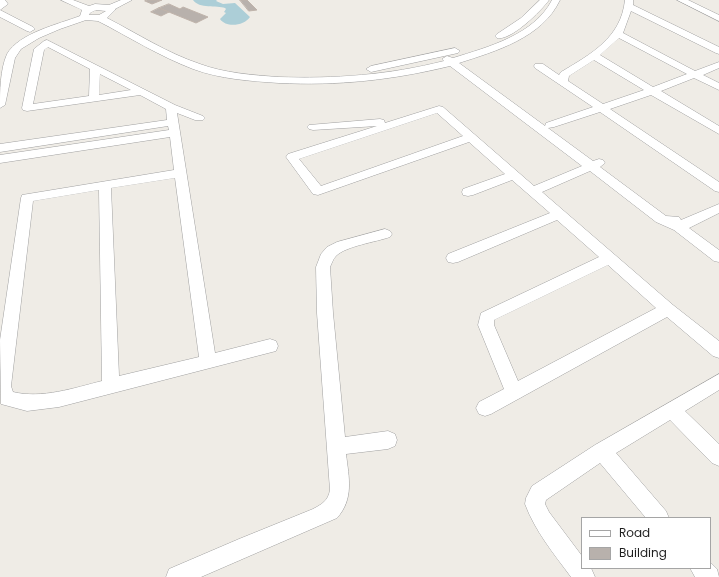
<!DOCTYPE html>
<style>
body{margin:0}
#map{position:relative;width:719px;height:577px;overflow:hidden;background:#efece6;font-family:Poppins,sans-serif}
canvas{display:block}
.legend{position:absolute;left:581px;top:517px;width:130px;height:52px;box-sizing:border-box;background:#fff;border:1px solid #a5a5a5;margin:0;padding:5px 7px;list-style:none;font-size:12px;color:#1f1f1f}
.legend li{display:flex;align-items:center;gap:8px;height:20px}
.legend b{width:20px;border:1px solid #a5a5a5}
</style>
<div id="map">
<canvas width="719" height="577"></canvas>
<ul class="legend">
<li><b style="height:5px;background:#fff"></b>Road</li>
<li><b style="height:11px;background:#b8b1ac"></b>Building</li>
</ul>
</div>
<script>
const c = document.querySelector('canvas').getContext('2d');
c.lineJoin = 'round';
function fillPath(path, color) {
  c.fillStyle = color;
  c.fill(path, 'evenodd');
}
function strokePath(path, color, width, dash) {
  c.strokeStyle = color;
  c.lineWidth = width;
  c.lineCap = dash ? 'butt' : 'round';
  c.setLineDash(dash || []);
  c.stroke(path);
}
fillPath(new Path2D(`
 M193 0H217L216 1 223 4 235 3 250 17C244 26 226 28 220 19L226 13 224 12 226 9 225 8C217 5 199 9 193 0Z`), '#acced7');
const building = new Path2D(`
 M147 0H162L152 4 145 1Z
 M240 0H247L257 10 249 11Z
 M169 4 180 9 183 7 208 17 196 23 159 8Z
 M159 8 169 12 161 16 151 12Z`);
fillPath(building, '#b8b1ac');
strokePath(building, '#bfb3aa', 1);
const street = new Path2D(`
 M0 0H5L8 4 0 10Z
 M61 0H73L89 6 95 4 109 5 121 0H132L115 9V10L107 18C138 34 167 53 200 64 224 73 252 75 278 77 334 79 389 75 444 61L442 59 447 56 453 58C488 47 534 35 552 0H560C542 38 496 51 459 63L545 126 546 123 593 107 535 68 534 66 535 64H543L559 75 561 72C591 54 621 38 625 0H633V5L719 47V54L716 53 631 11 623 33 695 71 719 62V68L703 75 719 83V90L694 78 661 91 719 126V134L651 95 610 109 719 182V192L715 191 600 112 554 127 548 128 593 161 599 159 603 160 605 163 600 167 666 216 679 217 681 220 719 204V213L689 228 719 250V262L714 261 674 230 656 222 590 171 542 192 673 305 719 341V358L713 356 667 317 491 414 485 416 479 414 476 408 479 402 504 389 478 325 481 313 599 257 557 220 458 262 453 263 448 262 446 258 448 254 550 213 512 180 473 195 468 196 463 195 462 192 463 189 505 174 469 142 318 195 313 194 286 157 288 154 377 126 313 130 309 129 307 127 309 125 380 119 384 120 385 123 439 106 443 107 534 186 582 166 450 66C393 80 337 86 279 83 250 81 220 79 193 69 159 56 129 37 98 21L86 20 60 29 39 38 21 49 15 58 5 105 0 108C0 91 0 70 7 54 19 33 59 24 80 16L82 10ZM96 10 106 11 99 15H89L90 13ZM619 38 687 74 653 87 600 55ZM594 60 644 90 603 104 568 81 569 76ZM437 113 463 136 321 186 299 159ZM608 265 656 308 518 381 494 325V320Z
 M540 0H549C541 11 511 41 497 38L495 36 497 34 521 18Z
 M677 0H688L719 15V21Z
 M0 10 33 27 35 29 30 32 27 31 0 17Z
 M47 40 175 105 203 116 205 118 203 120H195L177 113 215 353 270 339 276 341 278 346 276 351 59 407 27 411 1 404 0 340 21 198 22 195 174 170 170 137 0 163V155L169 130 168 126 0 152V144L167 120 166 109 140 95 27 111 23 110 22 108 34 49 44 41ZM48 47 90 69 89 96 33 104 44 50ZM100 74 131 90 99 95ZM175 178 199 357 119 376 111 188ZM99 190 102 381C74 388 42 399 13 392L11 386 33 201Z
 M455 48 460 51 458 53 371 72 366 69 371 66Z
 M385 229 390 231 392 234 390 237C376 242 346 246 336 256 333 259 332 263 330 267L333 313 345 437 388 431 395 434 397 440 395 446 388 449 346 454C349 478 354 499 337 518L201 577H166L169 569 239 539 313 509C322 504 328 501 330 490L317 313 316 267 321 254 327 247 337 242Z
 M719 374V390L685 411 719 444V466L712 463 670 420 616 453 666 511 669 518H646L600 463 546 500 545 504 549 512 582 556V568H591L595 577H571C554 554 535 531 525 504L526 498 532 486 595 445Z
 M710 562 717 569 719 577H695L690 568H710Z`);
strokePath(street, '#a0a0a0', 1);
fillPath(street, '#fff');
</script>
